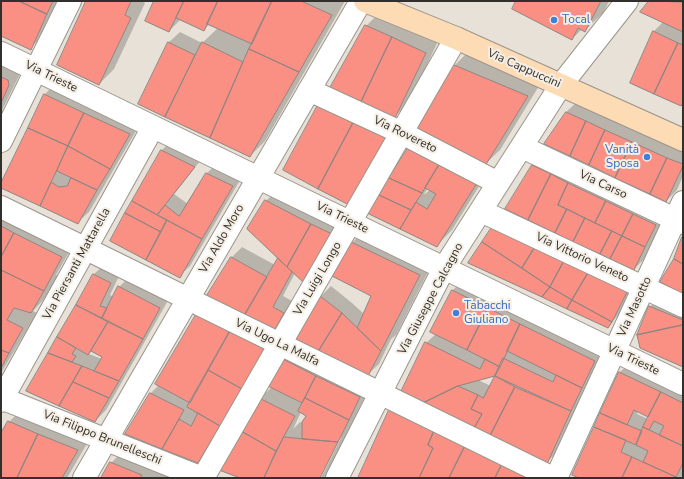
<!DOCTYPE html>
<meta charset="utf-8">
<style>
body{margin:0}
#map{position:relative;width:684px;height:479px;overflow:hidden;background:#e7e1d7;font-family:"Nunito Sans",sans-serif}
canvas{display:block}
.frame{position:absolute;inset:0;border:2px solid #32302c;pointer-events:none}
</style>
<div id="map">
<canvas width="684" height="479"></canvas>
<div class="frame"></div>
</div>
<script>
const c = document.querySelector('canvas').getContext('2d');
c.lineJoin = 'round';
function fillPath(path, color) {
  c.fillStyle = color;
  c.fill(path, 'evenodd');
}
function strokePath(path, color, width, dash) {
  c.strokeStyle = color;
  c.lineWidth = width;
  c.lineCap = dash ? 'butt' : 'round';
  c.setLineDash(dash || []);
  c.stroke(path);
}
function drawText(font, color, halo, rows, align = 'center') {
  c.font = font + ' "Nunito Sans",sans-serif';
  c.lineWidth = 4;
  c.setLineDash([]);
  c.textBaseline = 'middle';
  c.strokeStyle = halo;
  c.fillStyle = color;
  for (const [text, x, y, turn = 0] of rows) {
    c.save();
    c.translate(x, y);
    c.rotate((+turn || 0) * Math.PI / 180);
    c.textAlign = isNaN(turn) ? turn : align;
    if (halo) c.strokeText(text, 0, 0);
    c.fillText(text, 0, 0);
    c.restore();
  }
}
fillPath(new Path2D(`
 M1 1H58L41 38 30 48 1 35Z
 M87 1H142L145 3 114 69 99 84Z
 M155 1H345L265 141 250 156 139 103 169 42 180 32 202 43 218 28 209 24 204 30 181 19 169 31Z
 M517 1H609L604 12 585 30 582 29 572 39Z
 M650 1H683V105L631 82 653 32 663 22 642 12Z
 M381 11 440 37 410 101 395 116 366 26Z
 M470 50 542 81 500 150 485 164 491 167 452 230 437 245 369 213 456 149 418 128 455 65ZM428 188 430 190 425 194H424Z
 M1 61 20 74 2 110 4 111 1 118Z
 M55 84 140 124 89 212 78 222 1 187 45 94Z
 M577 102 683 149V176L677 190 666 201 566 112Z
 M172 140 204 156 174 194 188 204 207 173 218 163 243 175 190 266 179 276 111 241 161 151Z
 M544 155 666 214 644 259 634 269 533 166Z
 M277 190 341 223 295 273 283 296 294 302 284 319 273 330 276 339 209 451 198 461 127 434 151 393 159 385 208 297 232 257 242 247 275 265 279 258 266 201Z
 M1 210 72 247 56 275H58L46 297 33 311 37 313 1 373Z
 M367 227 434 260 396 335 391 339 379 364 368 374 320 297 331 286 352 303 364 314 372 296 352 243Z
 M493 228 637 281 622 310 608 327 469 263Z
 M105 264 121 272 110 295 114 297 119 287 130 276 170 297 106 410 95 421 27 391 94 274ZM92 351 103 356 102 359 89 354Z
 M463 280 609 346 562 447 547 462 359 478 390 410 407 393 426 343 436 334 452 291ZM496 375 491 386 478 380Z
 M660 296 683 305V366L650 307Z
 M293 348 370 386 350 427H352L327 478H321L341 438 339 437 319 478H243L260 398 272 387 282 359ZM294 398 304 403 303 404 293 399ZM301 412 308 416 303 423 300 422 293 429Z
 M631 362 683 387V474L681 478H582L620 372ZM638 411 650 417 648 419 637 414Z
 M24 407 92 435 67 478H1V435L9 422Z
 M122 452 188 478H102L111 463Z`), '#0003');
const building = new Path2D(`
 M1 1H19L47 14 31 50 1 36Z
 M19 1H53L47 14Z
 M86 1H131L125 15 131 18 99 85 57 65Z
 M154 1H184L169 32 145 21Z
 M184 1H218L204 31 176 18Z
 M218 1H272L252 44 207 24Z
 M272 1H301L332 15 299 72 249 49Z
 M516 1H601L585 32 578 28 572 40 512 9Z
 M649 1 683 2V32L640 12Z
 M365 25 392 37 361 102 330 88Z
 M653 31 678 43 654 94 630 83Z
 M392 37 426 53 395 118 361 102Z
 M168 42 195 55 165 117 138 104Z
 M202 42 243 62 210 138 165 117Z
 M678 43 683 45V103L681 106 654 94Z
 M249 49 299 72 250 157 210 138Z
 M454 65 528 96 485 166 416 129Z
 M1 77 8 80 9 85 1 103Z
 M44 94 84 113 68 146 28 128Z
 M319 103 354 121 318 189 283 170Z
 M566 112 586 121 570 156 544 144Z
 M84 113 130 134 110 169 68 146Z
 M354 121 387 138 351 206 318 189Z
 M586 121 605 130 589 165 570 156Z
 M28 128 68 146 40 206 1 188V183Z
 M605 130 632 142 615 178 589 165Z
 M632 142 667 158 650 194 615 178Z
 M68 146 110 169 97 190 57 171Z
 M408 148 440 163 422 193 389 178Z
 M161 150 195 167 157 215 132 201Z
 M667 158 683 164V166L666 202 650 194Z
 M440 163 477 183 437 247 400 229 416 202 427 209 436 194 425 188Z
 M532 165 551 174 528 220 505 209Z
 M206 173 233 186 202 239 157 215 165 205 179 216Z
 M551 174 568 183 558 205 567 209 555 233 528 220Z
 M71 178 97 190 78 224 40 206 51 182 59 187 67 186Z
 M389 178 422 193 411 210 379 195Z
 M568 183 606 201 595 223 558 205Z
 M379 195 411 210 400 229 367 213Z
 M265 200 311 224 287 267 247 229Z
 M132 201 167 220 161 232 125 213Z
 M606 201 633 214 622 236 595 223Z
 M567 209 585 218 573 242 555 233Z
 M125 213 161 232 146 260 110 241Z
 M633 214 656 225 645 247 622 236Z
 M585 218 612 231 600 254 573 242Z
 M167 220 202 239 180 278 146 260Z
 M311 224 332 234 303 282 287 267Z
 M1 226 14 233 1 257Z
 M492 227 535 247 522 268 482 242Z
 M612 231 622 236 610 259 600 254Z
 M14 233 62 257 44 291 1 270V257Z
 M622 236 645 247 634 270 610 259Z
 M682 237H683V264L674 259Z
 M351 242 420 275 381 351 357 328 371 296 332 276Z
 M482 242 550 287 542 297 468 263Z
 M535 247 564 261 550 287 522 268Z
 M231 257 267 277 244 316 206 297Z
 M278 258 292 272 273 307 284 313 274 331 244 316Z
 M674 259 683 264V294L660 282Z
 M564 261 588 273 572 300 550 287Z
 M1 270 44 291 31 313 14 308 7 320 23 328 9 353 1 350Z
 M588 273 627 292 612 322 572 300Z
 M93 274 111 283 100 306 107 308 102 318 76 305Z
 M118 286 160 308 143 339 102 318Z
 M550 287 572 300 567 309 542 297Z
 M452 290 488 308 467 350 430 332Z
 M320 296 342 313 318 352 294 340Z
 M572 300 612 322 608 328 567 309Z
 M76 305 108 322 88 355 57 337Z
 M649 306 683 320V325L637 335Z
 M488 308 520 324 500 367 467 350Z
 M197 313 230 331 190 403 155 384Z
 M342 313 381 351 368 376 318 352Z
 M108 322 143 339 119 381 94 371 102 357 91 351Z
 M520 324 595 361 582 388 507 351Z
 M683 325V367L640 348 637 335Z
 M230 331 266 350 242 389 208 370Z
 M57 337 76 348 72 354 76 356 72 362 48 353Z
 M425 342 480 369 485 359 500 367 495 376 458 386 423 403 401 392Z
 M1 350 9 353 1 368Z
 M48 353 82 366 59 406 26 391Z
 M281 358 316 376 302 403 266 385Z
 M503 358 553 382 556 375 582 388 571 411 495 376Z
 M82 366 119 381 109 398 73 382Z
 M208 370 242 389 220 426 187 407Z
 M619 372 661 392 648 417 634 410 627 425 600 413Z
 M316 376 360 397 349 420 305 398Z
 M495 376 515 387 490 436 474 428 482 414 471 409 478 395 483 398Z
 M73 382 109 398 95 422 59 406Z
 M458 386 478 395 471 409 482 414 474 428 423 403Z
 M515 387 571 411 547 464 490 436Z
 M661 392 683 403V446L659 435 664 426 654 421 649 430 643 427Z
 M150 393 184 410 162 449 125 434Z
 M259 398 295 416 276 451 241 431Z
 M305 398 349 420 338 442 302 439V422L306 416 298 411Z
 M389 410 434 431 428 445 433 448 419 478H358Z
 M198 413 220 426 198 463 162 449 179 419 191 426Z
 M600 413 642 431 636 445 594 427Z
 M8 421 38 434 17 478H1V433Z
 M594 427 626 440 621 452 632 457 622 478H579L572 475Z
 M643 427 683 446V463L676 477 643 462 648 451 636 445Z
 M241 431 276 451 264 478H240L219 470Z
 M434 431 465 446 449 478H419L433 448 428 445Z
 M38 434 78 450 62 478H17Z
 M284 437 338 442 320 478H264Z
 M465 446 502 464 495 478H449Z
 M632 457 676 477V478H622Z
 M110 462 142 475 140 478H101Z
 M502 464 530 478H495Z`);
fillPath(building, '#f99083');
strokePath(building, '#908482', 1);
const street = new Path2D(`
 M1 53 683 384
 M309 90 402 133 498 183
 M1 141 70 1
 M522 147 683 223
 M1 207 553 478
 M481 211 683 306
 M1 398 202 478
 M1 401 153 127
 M84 478 361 1
 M203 478 456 38
 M337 478 444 268 561 85 627 1
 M556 478 683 202`);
const secondary = new Path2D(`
 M365 1 456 38 683 140`);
strokePath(street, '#9b958c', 24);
strokePath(secondary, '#9b958c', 24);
strokePath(street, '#fff', 22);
strokePath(secondary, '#fddbb4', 22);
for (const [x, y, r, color] of [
 [554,20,4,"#3f7fe0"],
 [647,157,4,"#3f7fe0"],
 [456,313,4,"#3f7fe0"]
]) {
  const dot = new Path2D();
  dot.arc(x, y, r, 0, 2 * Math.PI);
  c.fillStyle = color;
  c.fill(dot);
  strokePath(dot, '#f5eee4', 1.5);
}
drawText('12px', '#366cbe', '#f5eee4', [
 ["Tocal",562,20],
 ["Vanità",639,150,"right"],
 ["Sposa",639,164,"right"],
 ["Tabacchi",464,306],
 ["Giuliano",464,320]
], 'left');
drawText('12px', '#32302c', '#f5eee4', [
 ["Via Cappuccini",524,69,24],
 ["Via Trieste",51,77,26],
 ["Via Rovereto",405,135,26],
 ["Via Carso",603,185,25],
 ["Via Trieste",342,218,26],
 ["Via Aldo Moro",222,239,-60],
 ["Via Vittorio Veneto",582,258,25],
 ["Via Piersanti Mattarella",77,264,-61],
 ["Via Luigi Longo",318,279,-60],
 ["Via Giuseppe Calcagno",431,299,-62],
 ["Via Masotto",635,307,-65],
 ["Via Ugo La Malfa",277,343,26],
 ["Via Trieste",633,360,26],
 ["Via Filippo Brunelleschi",102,438,22]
]);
</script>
